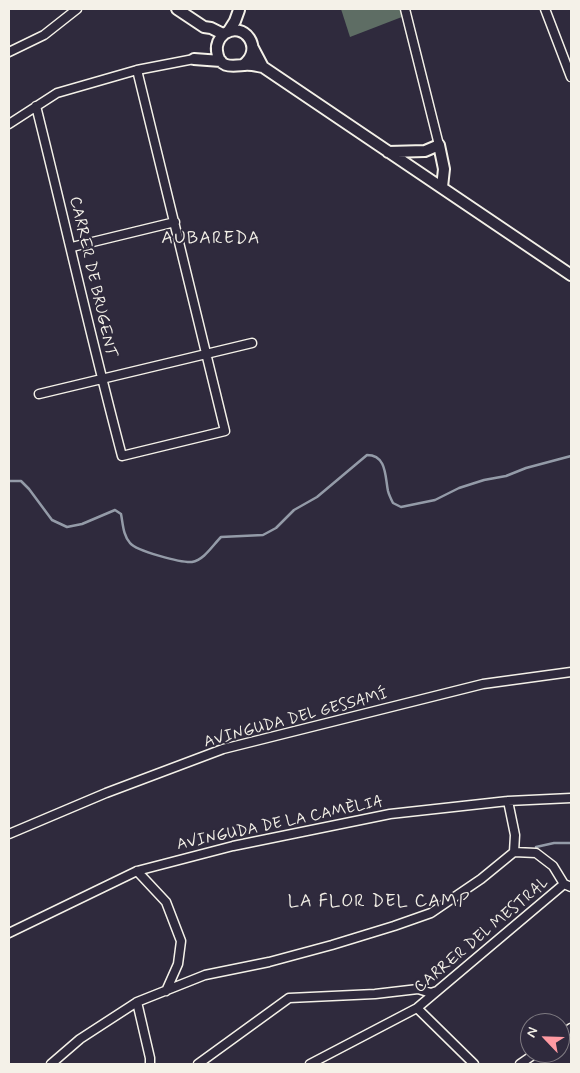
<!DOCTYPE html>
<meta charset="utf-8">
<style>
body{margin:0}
#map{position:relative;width:580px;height:1073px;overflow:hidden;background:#2f2a3d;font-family:Mynerve,sans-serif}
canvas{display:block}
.frame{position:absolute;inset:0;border:10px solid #f4f1e8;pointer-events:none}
.north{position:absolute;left:520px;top:1013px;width:50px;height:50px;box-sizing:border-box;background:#2f2a3d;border:1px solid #7e7a81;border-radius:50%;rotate:294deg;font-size:14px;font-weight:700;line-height:20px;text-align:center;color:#f4f1e8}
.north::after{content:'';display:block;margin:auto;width:18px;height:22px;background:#ff9aa2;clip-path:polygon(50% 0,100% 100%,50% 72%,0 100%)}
</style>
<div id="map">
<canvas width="580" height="1073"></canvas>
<div class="frame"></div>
<div class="north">N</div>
</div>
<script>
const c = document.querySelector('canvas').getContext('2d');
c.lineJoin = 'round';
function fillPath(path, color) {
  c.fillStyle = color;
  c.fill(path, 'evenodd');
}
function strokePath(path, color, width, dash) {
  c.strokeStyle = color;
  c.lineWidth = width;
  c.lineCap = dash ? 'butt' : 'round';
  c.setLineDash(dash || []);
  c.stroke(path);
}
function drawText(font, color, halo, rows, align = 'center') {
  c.font = font + ' Mynerve,sans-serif';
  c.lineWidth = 4;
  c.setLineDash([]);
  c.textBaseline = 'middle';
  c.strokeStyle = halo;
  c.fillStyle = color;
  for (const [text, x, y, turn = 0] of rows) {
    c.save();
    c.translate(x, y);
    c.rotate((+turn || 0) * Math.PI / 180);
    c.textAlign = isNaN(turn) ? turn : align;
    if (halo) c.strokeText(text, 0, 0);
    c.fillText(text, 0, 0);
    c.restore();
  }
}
fillPath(new Path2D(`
 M341 9H404L407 15 350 37Z`), '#5e6d64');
strokePath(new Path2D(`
 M9 481H21L29 489 52 520 67 527 82 524 115 510 121 514C123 524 123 535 130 543 136 551 182 563 192 562 204 560 213 545 221 537L263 535 276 528 294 510 317 497 367 455C387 455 385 477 388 491 389 495 391 499 393 503L401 507 435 500 459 488 484 480 506 476 526 468 571 456
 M536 847 554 843H571`), '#949ba8', 2.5);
const street = new Path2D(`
 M405 9 439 145
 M545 9 571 77
 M9 52 44 35 77 9
 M36 106C65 222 91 339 122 456L225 431 137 70
 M9 124 57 93 137 70 194 59
 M72 247 175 222
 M39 394 252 343
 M9 834 106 793 223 749 483 684 571 672
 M514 852 536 853 553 866 564 884 571 887
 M137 871 166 902 181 941 178 964 166 991
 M9 933 137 871 233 846 390 814 508 801 571 798
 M137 1002 150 1058V1064
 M417 1008 474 1064
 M560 1036 571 1028
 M51 1064 80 1039 137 1002 205 975 269 962 332 945 394 926 431 913 481 879 514 852 515 835 508 801
 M198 1064 289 998 375 994 418 989 431 993 437 991
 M310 1064 417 1008 564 884
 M520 1064 536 1053`);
const secondary = new Path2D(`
 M177 9 204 27 211 28 223 34
 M228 32 235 21 239 10
 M253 48 263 67 571 275
 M194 59 221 61
 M243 65C265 49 244 20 224 34 219 38 216 45 217 51 219 69 232 66 244 65 250 64 257 66 263 67
 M388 152 425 151 439 145 444 169 442 187`);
strokePath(street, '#f4f1e8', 11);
strokePath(secondary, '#f4f1e8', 14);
strokePath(street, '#2f2a3d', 8);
strokePath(secondary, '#2f2a3d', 10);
drawText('16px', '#f4f1e8', '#2f2a3d', [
 ["CARRER DE BRUGENT",92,277,77],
 ["AVINGUDA DEL GESSAMÍ",296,719,-15],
 ["AVINGUDA DE LA CAMÈLIA",280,824,-12],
 ["CARRER DEL MESTRAL",482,936,-40]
]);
c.letterSpacing = '1px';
drawText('18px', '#f4f1e8', '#2f2a3d', [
 ["AUBAREDA",211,239],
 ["LA FLOR DEL CAMP",379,902]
]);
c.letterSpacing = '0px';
</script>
